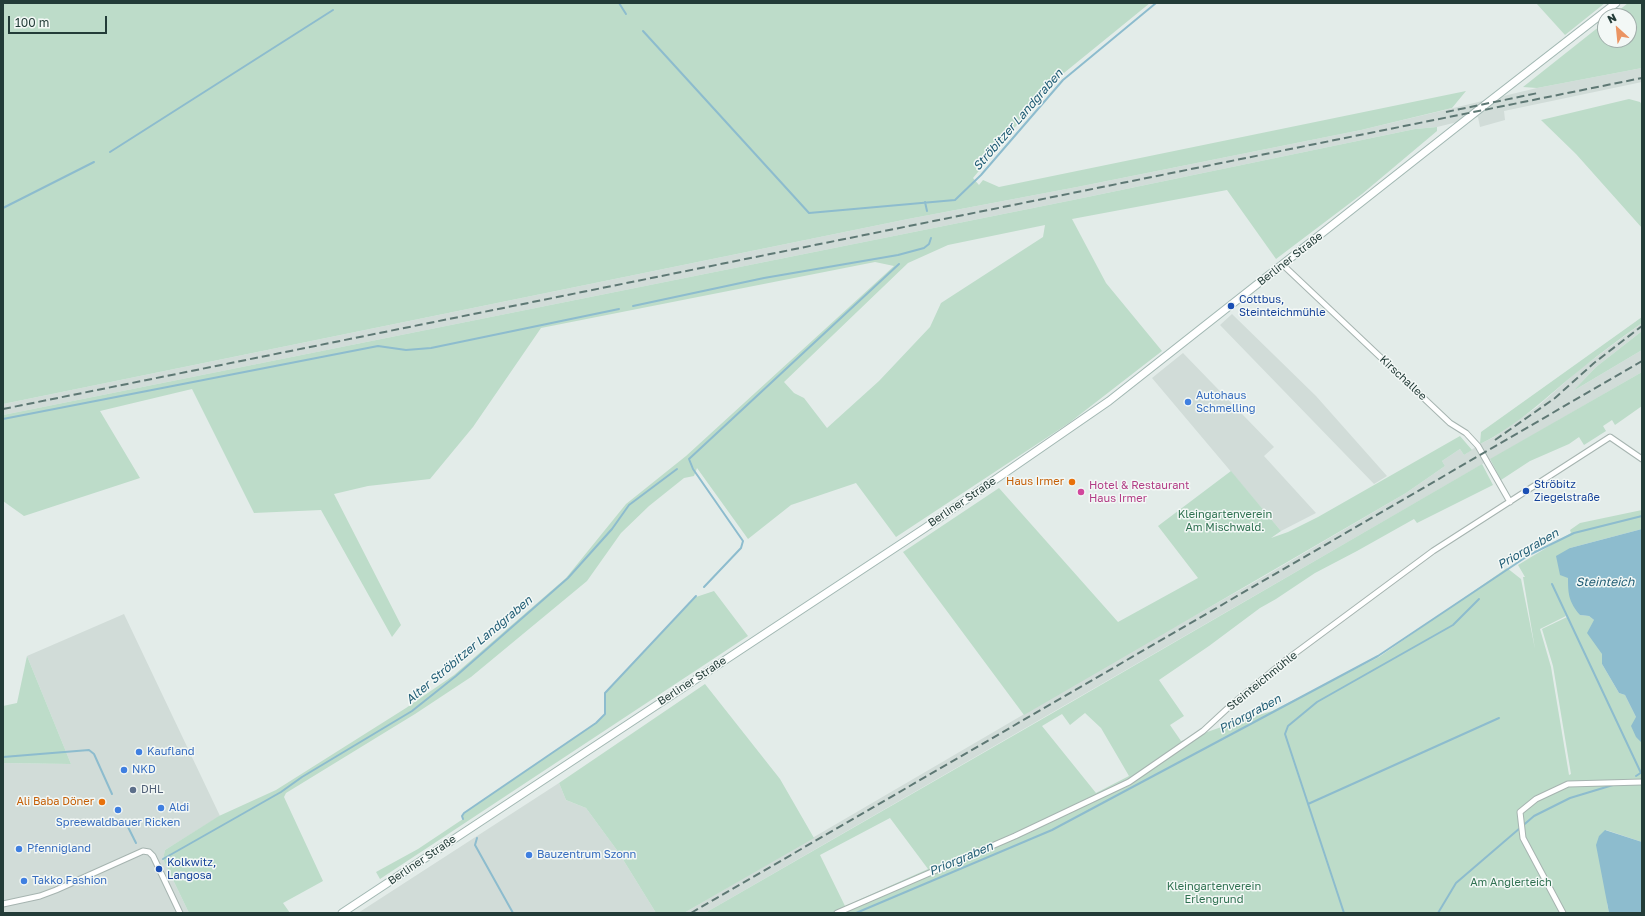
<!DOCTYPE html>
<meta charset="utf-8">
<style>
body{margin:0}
#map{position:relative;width:1645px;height:916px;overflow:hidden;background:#e3ece9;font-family:"Golos Text",sans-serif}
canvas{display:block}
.frame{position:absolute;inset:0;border:4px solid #233c38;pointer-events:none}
.north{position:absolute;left:1597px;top:8px;width:40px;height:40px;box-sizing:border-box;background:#f3f8f6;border:1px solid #a0adaa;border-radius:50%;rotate:333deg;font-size:11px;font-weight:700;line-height:16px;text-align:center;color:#233c38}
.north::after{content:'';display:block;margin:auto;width:14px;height:18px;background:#eb9462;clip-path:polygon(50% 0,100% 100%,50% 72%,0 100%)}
.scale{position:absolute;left:8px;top:16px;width:99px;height:18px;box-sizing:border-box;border:2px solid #233c38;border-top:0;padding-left:5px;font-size:12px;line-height:14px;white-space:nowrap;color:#233c38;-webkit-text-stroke:3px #f3f8f6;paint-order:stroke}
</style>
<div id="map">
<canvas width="1645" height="916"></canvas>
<div class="frame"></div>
<div class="north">N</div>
<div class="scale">100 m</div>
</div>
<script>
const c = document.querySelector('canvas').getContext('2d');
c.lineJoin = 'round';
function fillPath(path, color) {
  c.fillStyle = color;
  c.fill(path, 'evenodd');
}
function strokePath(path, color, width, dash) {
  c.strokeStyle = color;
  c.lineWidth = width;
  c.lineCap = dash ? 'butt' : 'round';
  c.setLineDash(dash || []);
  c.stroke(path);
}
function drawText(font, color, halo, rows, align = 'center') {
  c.font = font + ' "Golos Text",sans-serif';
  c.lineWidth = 3;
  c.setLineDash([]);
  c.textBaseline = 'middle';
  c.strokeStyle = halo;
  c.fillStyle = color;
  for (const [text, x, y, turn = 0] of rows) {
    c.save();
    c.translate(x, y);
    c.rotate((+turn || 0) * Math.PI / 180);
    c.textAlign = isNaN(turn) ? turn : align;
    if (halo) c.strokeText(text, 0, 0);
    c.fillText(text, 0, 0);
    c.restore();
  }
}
fillPath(new Path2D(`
 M1642 68V82L1504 111 1505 120 1480 127 1478 117 1437 127 1415 129 1073 200 3 415V404L908 219 1077 187 1361 130 1537 88Z
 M1232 314 1316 396 1387 476 1374 484 1220 325Z
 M1642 323V331L1596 367 1573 391 1642 350V372L705 913H684L1139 647 1263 577 1406 493 1445 466 1442 461 1460 449 1464 455 1480 444 1494 437 1537 407 1580 369Z
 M1183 353 1274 447 1264 456 1316 513 1281 531 1152 378Z
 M124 614 220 816 165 850 163 859 189 913H3V763L71 764 27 656Z
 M559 783 566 800 586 808 619 853 656 913H358Z`), '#d1dcd8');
fillPath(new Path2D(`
 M3 3H1150L1059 77 1021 120 973 178 979 185 983 180 999 187 1466 91 1452 108 1361 130 1077 187 908 219 3 404Z
 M1536 3H1605L1565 35Z
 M1628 3H1642V68L1537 88 1523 87 1605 22V40H1629V16H1612Z
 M1629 99 1640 102 1642 105V228L1576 154 1541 120Z
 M1437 127V131L1362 194 1276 259 1227 190 1072 219 1106 283 1162 351 1069 423 896 537 856 483 791 505 748 539 697 468 694 476 684 478 649 506 621 533 587 581 471 677 415 714 286 793 284 797 323 881 283 903 290 913H189L163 859 165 850 219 816 276 790 406 708 454 675 566 578 626 504 686 456 894 266 875 262 541 328 473 427 430 479 368 486 334 494 401 625 392 637 321 510 254 513 192 389 100 411 140 478 24 516 3 501V415L1073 200 1415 129ZM1045 225 1043 237 941 303 930 327 879 381 827 428 804 398 794 393 784 382 908 263 948 245Z
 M1642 317V323C1621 338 1600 353 1581 369 1548 395 1518 426 1480 444L1481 432Z
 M1642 331V350L1573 391 1596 367Z
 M1642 372V406L1615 425 1612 420 1603 426 1606 431 1584 445 1579 437 1569 444 1530 461 1501 480 1490 459Z
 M1460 436 1472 450 1464 455 1460 449 1442 461 1445 466 1406 493 1024 715 903 552 999 488 1118 622 1198 578 1158 526 1231 471 1281 531 1271 538 1288 532 1318 517Z
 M1482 464 1493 485 1417 523 1414 519 1357 551 1315 573 1276 599 1260 608 1209 646 1159 680 1184 716 1170 725 1181 741 1239 721 1272 711 1379 657 1507 568 1521 579 1535 649 1523 577H1525L1518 565 1571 533 1570 530 1580 523 1642 510V529L1570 548 1569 577 1580 615 1589 616 1594 620 1602 654V664L1619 693 1625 695 1636 717 1642 742V842L1606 830 1607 903 1609 913H705L1037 722ZM1563 609 1567 617 1542 629 1553 666 1571 774 1569 775 1551 667 1540 629 1566 616ZM1085 713 1101 728 1129 776 1096 793 1042 726 1062 714 1070 725ZM890 818 928 869 845 906 820 855Z
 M714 591 748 636 380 879 376 872 418 849 463 819 462 816 464 813 596 723 606 714 605 693 696 597Z
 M27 656 71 764 3 763V706L17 703Z
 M705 684 780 779 814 838 684 913H656L619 853 586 808 566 800 559 783Z`), '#bddcc9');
fillPath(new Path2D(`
 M1642 529V743L1636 737 1631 726 1636 717 1625 695 1619 693 1602 664V654L1587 633 1594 620 1589 616 1580 615C1569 602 1568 595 1568 578L1560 575 1556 556 1570 548Z
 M1605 830 1642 842V913H1609L1596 845 1599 836Z`), '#8dbcce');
strokePath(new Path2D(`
 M619 3 626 14
 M643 31 809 213 955 200 981 175 1063 80 1156 3
 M110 152 333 10
 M925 202 927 211
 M3 208 94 162
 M633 306 764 278 898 255 924 248 929 244 931 238
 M3 419 378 346 406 350 431 348 619 309
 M1552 584 1641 773
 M704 587 741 548 743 541 693 469 689 459 899 264
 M3 757 89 750 94 754 112 794
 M1636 776 1642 772
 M1308 804 1499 718
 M463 819 462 816 464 813 596 723 605 714V693L696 596
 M128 827 136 843
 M477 838 475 845 513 913
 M163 859 281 792 302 777 412 711 456 676 568 578 612 529 629 505 677 469
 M856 913 1052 830 1378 656 1529 555 1574 533 1642 516
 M1344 913 1285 734 1288 726 1317 702 1453 625 1479 599
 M1438 913 1456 883 1534 816 1570 798 1613 785`), '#8dbcce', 2);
const street = new Path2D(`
 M1283 265 1450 423 1466 433 1478 446 1510 502
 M3 904 40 896 56 890 143 851 149 852 153 856 180 913
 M837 913 1015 836 1129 782 1203 731 1229 707 1286 660 1433 551 1610 437 1642 459
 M1563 913 1523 838 1520 812 1536 799 1568 784 1642 782`);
const secondary = new Path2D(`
 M342 913 925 528 1109 401 1477 111 1616 3`);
strokePath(street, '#a6b4b0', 7);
strokePath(secondary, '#a1b7b2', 9);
strokePath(street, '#fff', 5);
strokePath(secondary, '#fff', 7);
strokePath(new Path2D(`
 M1446 112 1538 93
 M3 409 1642 78
 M1495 440 1555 398 1594 363 1642 326
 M691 913 1642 361`), '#5e7874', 2, [8, 4]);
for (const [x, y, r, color] of [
 [1231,306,4,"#1a4fb4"],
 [1188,402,4,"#3f7fe0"],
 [1072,482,4,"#e8710a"],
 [1526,491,4,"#1a4fb4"],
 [1081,492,4,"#d1479c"],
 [139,752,4,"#3f7fe0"],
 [124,770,4,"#3f7fe0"],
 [133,790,4,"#5c6f8a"],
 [102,802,4,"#e8710a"],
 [161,808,4,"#3f7fe0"],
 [118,810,4,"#3f7fe0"],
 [19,849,4,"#3f7fe0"],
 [529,855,4,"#3f7fe0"],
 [159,869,4,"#1a4fb4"],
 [24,881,4,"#3f7fe0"]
]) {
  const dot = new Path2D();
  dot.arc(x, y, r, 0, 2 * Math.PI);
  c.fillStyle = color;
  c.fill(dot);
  strokePath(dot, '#f3f8f6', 1.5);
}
drawText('11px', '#233c38', '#f3f8f6', [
 ["Berliner Straße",1290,259,-38],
 ["Kirschallee",1403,378,43],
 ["Berliner Straße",962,502,-34],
 ["Berliner Straße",692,681,-33],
 ["Steinteichmühle",1262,681,-39],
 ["Berliner Straße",422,860,-34]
]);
drawText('11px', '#164399', '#f3f8f6', [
 ["Cottbus,",1239,300],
 ["Steinteichmühle",1239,313],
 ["Ströbitz",1534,485],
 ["Ziegelstraße",1534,498],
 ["Kolkwitz,",167,863],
 ["Langosa",167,876]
], 'left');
drawText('11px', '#366cbe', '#f3f8f6', [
 ["Autohaus",1196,396],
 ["Schmelling",1196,409],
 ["Kaufland",147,752],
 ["NKD",132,770],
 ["Aldi",169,808],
 ["Spreewaldbauer Ricken",118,823,"center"],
 ["Pfennigland",27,849],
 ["Bauzentrum Szonn",537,855],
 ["Takko Fashion",32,881]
], 'left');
drawText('11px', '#c56008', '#f3f8f6', [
 ["Haus Irmer",1064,482],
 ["Ali Baba Döner",94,802]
], 'right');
drawText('11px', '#b23c85', '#f3f8f6', [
 ["Hotel & Restaurant",1089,486],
 ["Haus Irmer",1089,499]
], 'left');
drawText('11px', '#2f7151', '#f3f8f6', [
 ["Kleingartenverein",1225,515],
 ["Am Mischwald.",1225,528],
 ["Am Anglerteich",1511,883],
 ["Kleingartenverein",1214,887],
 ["Erlengrund",1214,900]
]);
drawText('11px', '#4e5e75', '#f3f8f6', [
 ["DHL",141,790]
], 'left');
drawText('italic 12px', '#205d75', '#f3f8f6', [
 ["Ströbitzer Landgraben",1018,120,-49],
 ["Priorgraben",1528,549,-30],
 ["Steinteich",1605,582],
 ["Alter Ströbitzer Landgraben",469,650,-40],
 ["Priorgraben",1250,714,-28],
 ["Priorgraben",961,859,-23]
]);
</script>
